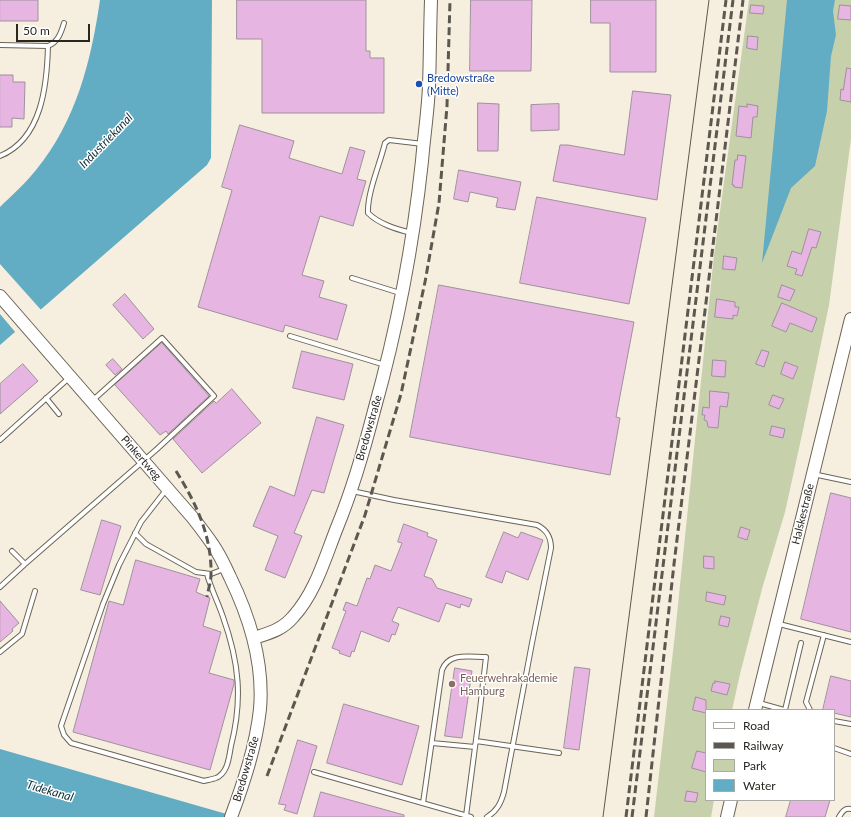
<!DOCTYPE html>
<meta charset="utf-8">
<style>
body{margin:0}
#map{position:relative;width:851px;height:817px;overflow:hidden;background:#f6eede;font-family:Lato,sans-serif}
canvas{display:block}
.legend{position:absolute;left:705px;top:709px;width:130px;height:92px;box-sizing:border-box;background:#fff;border:1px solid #aaa9a6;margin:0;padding:5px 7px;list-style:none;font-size:12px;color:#2a2721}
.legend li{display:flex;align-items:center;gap:8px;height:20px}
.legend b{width:20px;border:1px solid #aaa9a6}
.scale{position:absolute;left:16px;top:24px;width:74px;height:18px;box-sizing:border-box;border:2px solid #2a2721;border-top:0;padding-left:5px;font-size:12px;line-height:14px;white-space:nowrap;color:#2a2721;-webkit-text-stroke:3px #fff;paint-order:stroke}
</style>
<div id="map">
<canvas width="851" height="817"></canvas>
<ul class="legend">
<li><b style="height:5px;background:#fff"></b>Road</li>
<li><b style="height:5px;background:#5c5850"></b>Railway</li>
<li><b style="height:11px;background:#c6d0ab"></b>Park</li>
<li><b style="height:11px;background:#62acc4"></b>Water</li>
</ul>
<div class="scale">50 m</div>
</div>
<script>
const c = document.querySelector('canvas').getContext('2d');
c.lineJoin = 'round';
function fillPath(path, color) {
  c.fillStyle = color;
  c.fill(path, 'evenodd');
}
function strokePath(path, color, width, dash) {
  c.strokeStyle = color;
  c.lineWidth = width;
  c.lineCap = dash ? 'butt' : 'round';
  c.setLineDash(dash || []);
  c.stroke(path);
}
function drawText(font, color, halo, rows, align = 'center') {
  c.font = font + ' Lato,sans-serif';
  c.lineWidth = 3;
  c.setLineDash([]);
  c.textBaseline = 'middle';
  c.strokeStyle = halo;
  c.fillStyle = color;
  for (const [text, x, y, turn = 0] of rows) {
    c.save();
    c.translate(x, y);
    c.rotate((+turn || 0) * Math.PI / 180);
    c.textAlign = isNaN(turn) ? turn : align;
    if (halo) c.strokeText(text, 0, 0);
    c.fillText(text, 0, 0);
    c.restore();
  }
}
fillPath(new Path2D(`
 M749 0H851V139L829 305 803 430 785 512 762 589 740 674 732 710H706V800H714L711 817H654L675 634 714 255Z`), '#c6d0ab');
fillPath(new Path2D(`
 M100 0H212L211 158 207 165 0 345V207C12 195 25 184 36 170 76 121 91 62 100 0Z
 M787 0H835L833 11 836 35 831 56 827 111 815 166 791 188 762 263Z
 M0 749 237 817H0Z`), '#62acc4');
fillPath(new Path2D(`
 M0 264 42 311 16 333 0 314Z`), '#f6eede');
const building = new Path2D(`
 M0 0H38V21H0Z
 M237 0H366V51H370V58H384V113H262V39H237Z
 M471 0H532L531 71H470Z
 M591 0H656V72H610V23H591Z
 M751 5 764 6 763 14 750 13Z
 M840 5 851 6V20L838 19Z
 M748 36 758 37 757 50 747 48Z
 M847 68 851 69V102L840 100 841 89 843 90Z
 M0 75H13V82H25L24 119 12 118V127H0Z
 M633 91 671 95 657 200 553 181 560 145H568L624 155Z
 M478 103 499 104 498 151H478Z
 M559 104V130L531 131V105Z
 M747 104 758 106 757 117H753L751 138 736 136 739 106 747 107Z
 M240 125 294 141 289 158 342 174 350 147 365 151 357 179 366 181 353 226 320 216 302 275 324 281 319 297 347 305 337 340 285 325 283 332 198 307 232 190 222 187Z
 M738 155 746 156 742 188 734 187V185H732L735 160H737Z
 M459 170 521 182 515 210 496 207 498 198 470 192 468 202 454 199Z
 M537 197 646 218 629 304 520 283Z
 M809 229 821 232 816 248 812 247 802 276 795 274 797 269 787 266 792 251 801 254Z
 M724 256 737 258 735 270 723 269Z
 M439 285 634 322 616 417 620 418 610 475 410 437Z
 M782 285 795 290 790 301 778 297Z
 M125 294 154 329 143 339 113 305Z
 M717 299 735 302V307H739L737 316 733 315V319L715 317Z
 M782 303 817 318 812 332 790 323 786 332 772 326Z
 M162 343 209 396 168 434 166 431 160 435 115 385Z
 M762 350 769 352 764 367 756 364Z
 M302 351 353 364 344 400 293 388Z
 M113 359 122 369 115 375 106 365Z
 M713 360 726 361 725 377 712 376Z
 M785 362 798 367 793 379 781 374Z
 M23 364 38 381 0 414V384Z
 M232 389 261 423 202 473 173 439 214 401 216 403Z
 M710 391 729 393 727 407 720 406 718 428 708 427 707 421 704 420 705 415H702L703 407 709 408Z
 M773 395 784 399 779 409 769 405Z
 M317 417 344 425 324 493 312 490 294 533 302 536 285 578 265 570 278 536 253 526 270 486 294 496Z
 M772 426 785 429 783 438 770 435Z
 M831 493 851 498V632L801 619Z
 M102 520 121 526 100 595 81 590Z
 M404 524 428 533 427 536 437 540 424 576 432 579 437 588 472 599 469 607 461 604 460 608 446 603 439 622 398 607 392 621 399 624 395 635 392 634 389 642 361 631 354 652 352 651 350 657 339 653 340 651 332 648 346 611 343 610 346 602 357 606 367 578 370 579 375 565 391 571 402 543 398 542Z
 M741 527 750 530 747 540 738 537Z
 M504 532 518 538 521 532 543 540 528 580 506 571 502 583 486 577Z
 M704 556 714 557V569L704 568Z
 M136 560 200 579 196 592 210 598 203 626 221 632 209 673 234 680V684L210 770 73 732 109 601 123 605Z
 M707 592 726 596 724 605 706 601Z
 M0 601 19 623 12 629 13 631 0 642Z
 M721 616 730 618 728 627 719 625Z
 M575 667 590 669 579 750 564 748Z
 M455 668 472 671 462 738 445 736Z
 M831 676 851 681V717L834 713V710H823Z
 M715 681 730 684 727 695 711 691 713 683H715Z
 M696 697 706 700V713L693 710Z
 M344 704 419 726 402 785 327 763Z
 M298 740 317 746 297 814 284 810 286 805 279 804Z
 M697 751 706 753V772L692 768Z
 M687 791 698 793 696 802 685 801Z
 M321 792 404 815V817H314Z
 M791 800H830L825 817H786Z`);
fillPath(building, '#e7b5e1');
strokePath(building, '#9e919c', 1);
const lane = new Path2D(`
 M0 45 48 46C58 42 61 33 64 23
 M0 156C42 139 47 85 48 46
 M411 233C396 229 379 224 368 213 367 193 380 164 385 143L389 140 423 144
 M352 278 400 293
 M290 336 385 365
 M46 398 59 414
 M0 440 70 377
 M813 474 851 482
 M166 490 141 522 119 565 103 604 61 726 64 735 71 743 204 781C208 780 213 779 216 778 228 773 229 757 231 746 243 699 239 662 223 617 218 602 211 589 207 574
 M352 491 394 500 537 525C547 530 551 537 551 548L532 643 504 792C501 803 497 811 487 817
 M135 533 146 544 196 572 211 574 224 569
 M25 564 157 449 214 396 162 338 92 401
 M0 587 25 564 12 551
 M779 624 851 642
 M0 652 22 634 35 591
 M759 703 784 710
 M785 710 801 643
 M810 710 806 702 824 635
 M834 721 851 724
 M476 741 559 753
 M432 743 475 747
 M834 748 851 754
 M314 772 471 817
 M423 803 442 670C449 652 469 657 486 657L480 709 466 816
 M839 817C842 812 844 808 851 809`);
const secondary = new Path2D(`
 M0 296 193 518C200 527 207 536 213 545 220 555 225 566 230 577 250 618 264 663 260 709 256 746 244 782 231 817
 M254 638C269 633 282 630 293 617 316 592 325 557 338 525 353 488 364 450 374 411 397 329 413 246 422 161 424 136 428 111 429 86 430 57 430 29 431 0
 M755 710 851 319
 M727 817 731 800`);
strokePath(lane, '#6b6456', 6);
strokePath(secondary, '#6b6456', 14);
strokePath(lane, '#fff', 4);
strokePath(secondary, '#fff', 12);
strokePath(new Path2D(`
 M603 817 709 0`), '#5c5850', 1);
strokePath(new Path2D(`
 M176 471C196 503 212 536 211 575 211 582 208 590 207 597
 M267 776 365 515 401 394 425 282 439 203 447 106 450 0
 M626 817 726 0
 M632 817 733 0
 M646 817 674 564 743 0`), '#5c5850', 3, [8, 4]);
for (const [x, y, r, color] of [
 [419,84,4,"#1a4fb4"],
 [452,684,4,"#8d6e63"]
]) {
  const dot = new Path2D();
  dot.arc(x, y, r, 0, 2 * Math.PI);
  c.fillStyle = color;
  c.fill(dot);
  strokePath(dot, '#fff', 1.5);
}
drawText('11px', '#164399', '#fff', [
 ["Bredowstraße",427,78],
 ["(Mitte)",427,91]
], 'left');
drawText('11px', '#2a2721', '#fff', [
 ["Bredowstraße",369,428,-74],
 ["Pinkertweg",141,458,49],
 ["Halskestraße",803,514,-76],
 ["Bredowstraße",246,769,-74]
]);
drawText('11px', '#785e54', '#fff', [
 ["Feuerwehrakademie",460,678],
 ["Hamburg",460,691]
], 'left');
drawText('italic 12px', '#0b303a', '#fff', [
 ["Industriekanal",106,141,-46],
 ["Tidekanal",50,791,16]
]);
</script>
